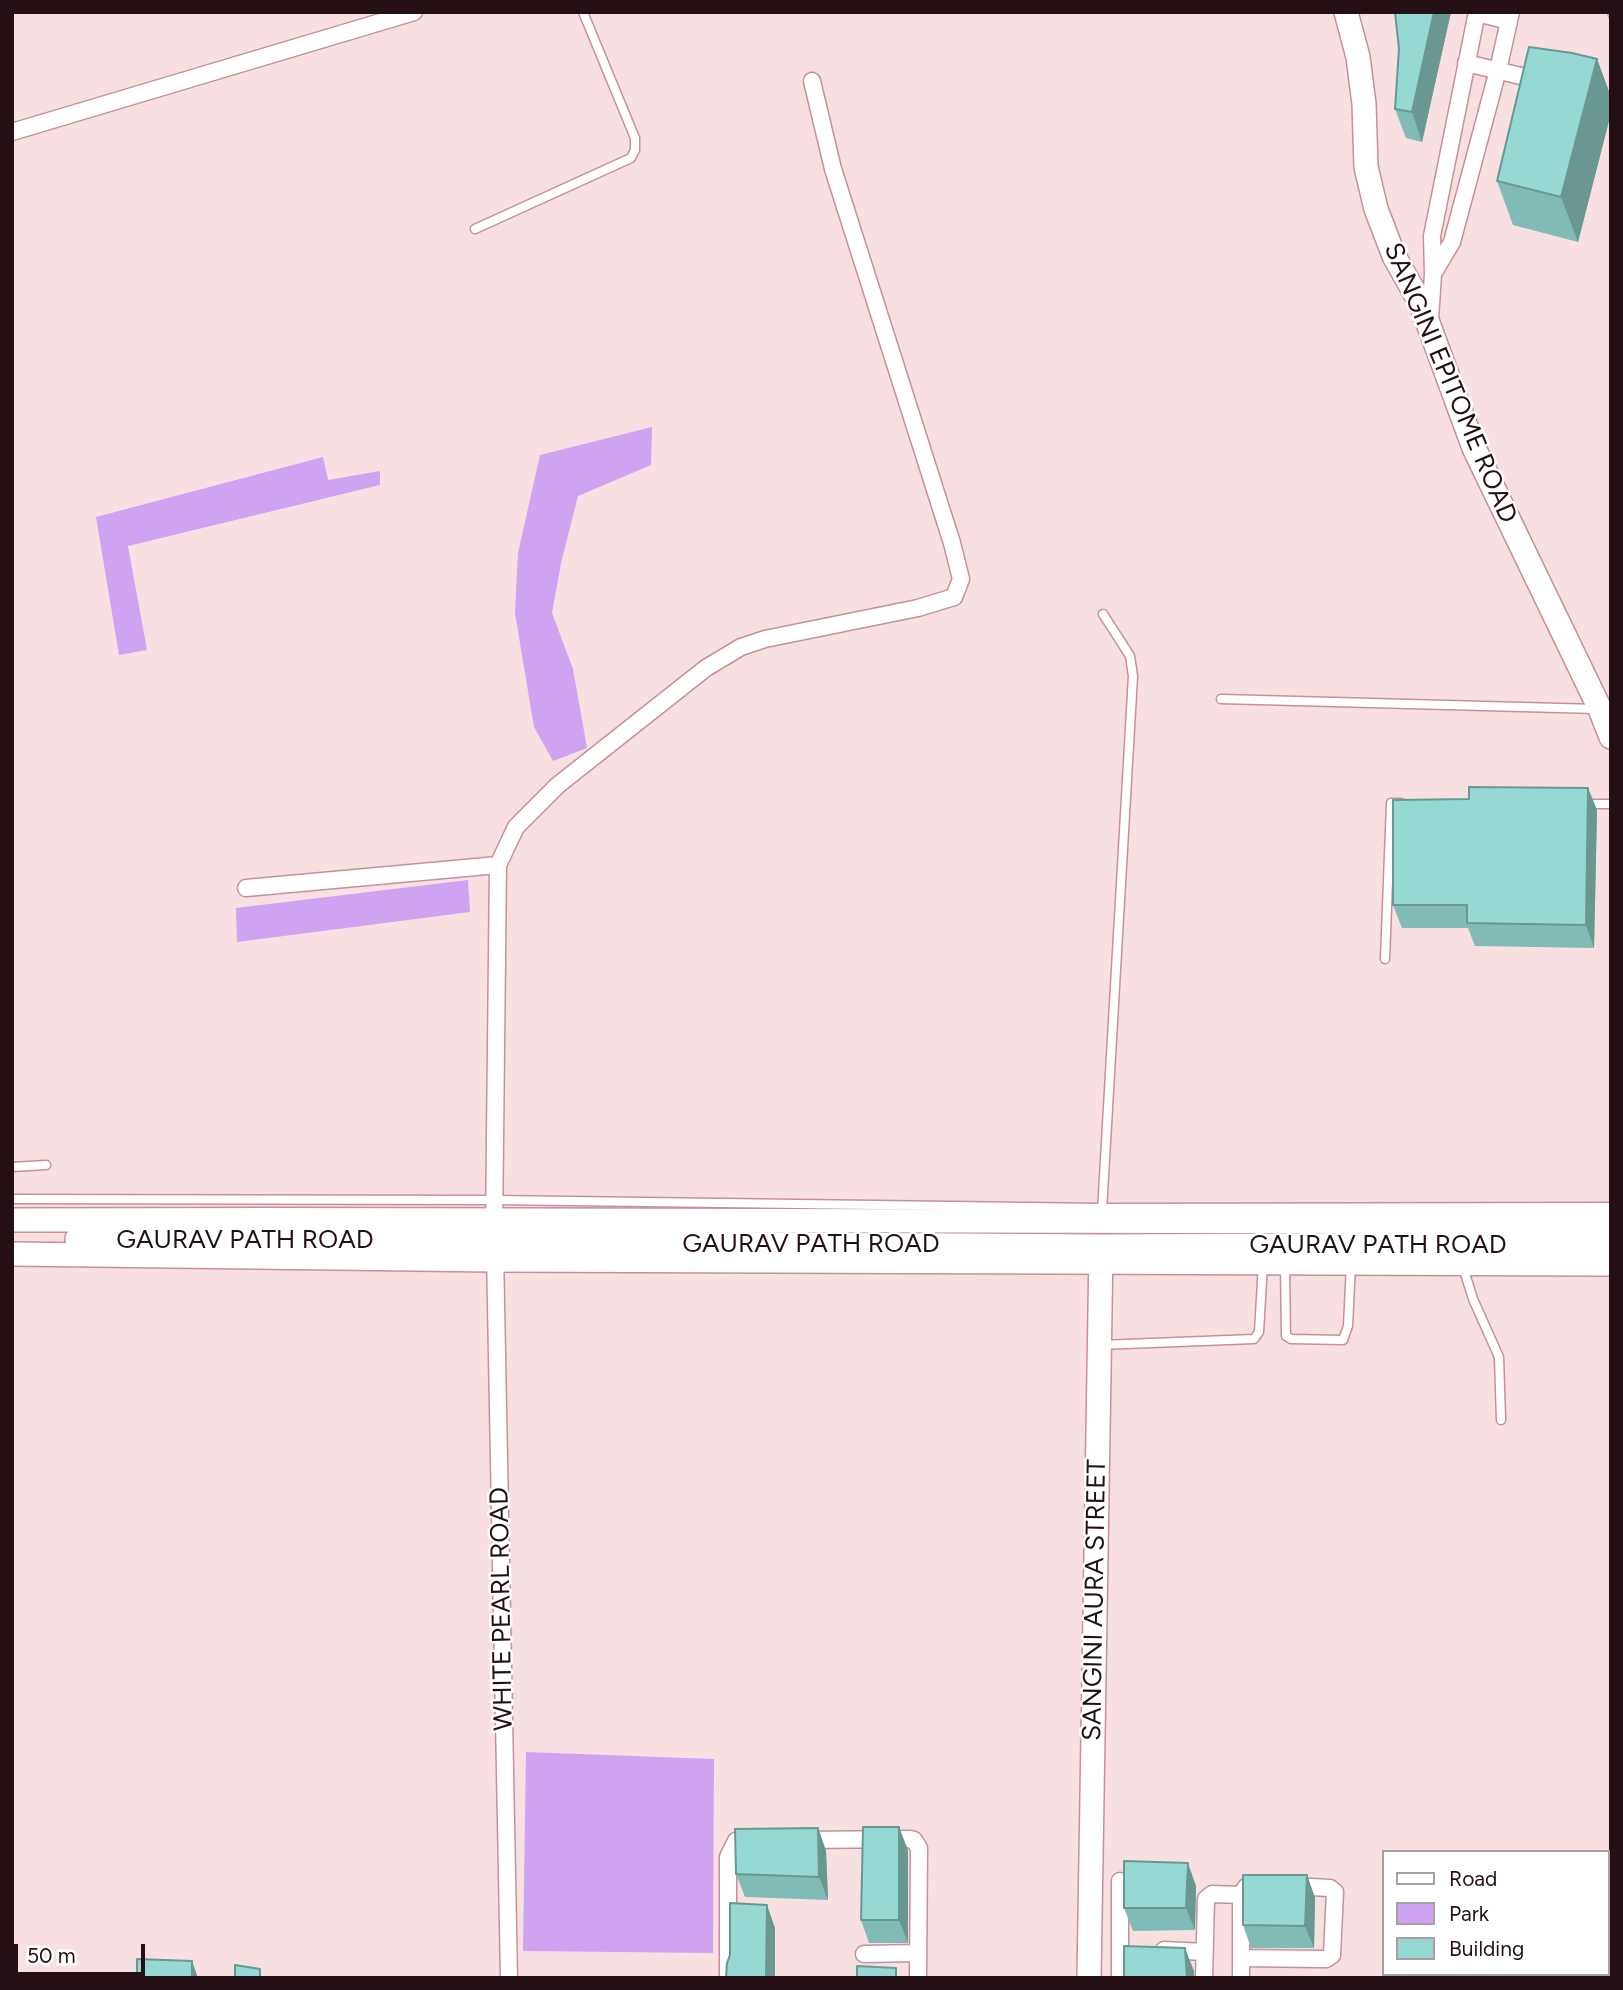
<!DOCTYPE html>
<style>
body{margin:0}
#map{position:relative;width:1623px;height:1990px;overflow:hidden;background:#f7dfe2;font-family:Figtree,sans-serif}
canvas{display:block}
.frame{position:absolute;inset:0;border:14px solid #241014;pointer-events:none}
.legend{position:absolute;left:1382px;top:1850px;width:228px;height:126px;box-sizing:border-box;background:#fff;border:2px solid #a79fa1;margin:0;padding:9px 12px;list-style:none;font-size:21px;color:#241014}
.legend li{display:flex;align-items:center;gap:14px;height:35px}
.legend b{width:35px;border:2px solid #a79fa1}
.scale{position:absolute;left:14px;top:1944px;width:131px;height:32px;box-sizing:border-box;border:4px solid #241014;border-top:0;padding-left:9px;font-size:21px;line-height:24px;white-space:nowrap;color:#241014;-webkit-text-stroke:5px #fff;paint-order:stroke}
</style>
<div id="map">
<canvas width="1623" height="1990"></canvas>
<div class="frame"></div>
<ul class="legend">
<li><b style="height:9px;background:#fff"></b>Road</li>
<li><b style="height:19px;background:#cda3f2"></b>Park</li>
<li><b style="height:19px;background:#96d9d2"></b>Building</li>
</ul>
<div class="scale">50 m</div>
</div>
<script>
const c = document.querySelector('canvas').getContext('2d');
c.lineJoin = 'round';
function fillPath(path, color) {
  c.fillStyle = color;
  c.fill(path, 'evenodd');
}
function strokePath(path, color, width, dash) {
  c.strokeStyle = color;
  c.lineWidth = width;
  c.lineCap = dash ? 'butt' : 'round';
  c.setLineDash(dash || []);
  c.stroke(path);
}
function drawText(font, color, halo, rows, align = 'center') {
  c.font = font + ' Figtree,sans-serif';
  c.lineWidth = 5;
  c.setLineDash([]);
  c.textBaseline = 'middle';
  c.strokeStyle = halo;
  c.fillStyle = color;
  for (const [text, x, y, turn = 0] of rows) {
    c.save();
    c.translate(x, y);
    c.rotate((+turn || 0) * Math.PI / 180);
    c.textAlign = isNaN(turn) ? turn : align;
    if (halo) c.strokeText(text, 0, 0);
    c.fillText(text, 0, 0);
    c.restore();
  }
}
fillPath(new Path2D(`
 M652 427 651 465 578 496 561 563 552 613 573 669 587 748 553 761 534 727 515 613 518 553 540 455Z
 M323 457 328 480 380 471V485L128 546 147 650 119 655 96 517Z
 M468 880 470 912 237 942 236 908Z
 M526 1752 714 1759 713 1953 523 1951Z`), '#cda3f2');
const lane = new Path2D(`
 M475 229 631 158 635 150V138L583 12
 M1221 699 1597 709
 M1586 804H1611
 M1385 959 1391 803H1401
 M12 1167 46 1165
 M12 1199 493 1200 1103 1208 1611 1207
 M1102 1211 1133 676 1130 656 1103 614
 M1285 1264 1286 1336 1291 1339 1343 1340 1348 1326 1351 1264
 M1463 1267 1473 1299 1499 1357 1501 1420
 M1100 1345 1254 1339 1259 1332 1263 1264`);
const street = new Path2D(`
 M1477 13 1509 21
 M1466 63 1542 81
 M12 132 414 12
 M1433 274 1452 242 1498 70 1511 12
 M1430 320 1433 274 1432 236 1477 12
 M246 888 498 865
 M494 1230 498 865 516 827 558 785 706 668 741 647 765 639 918 608 954 597 961 579 952 543 833 169 812 81
 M495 1252 509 1978
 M802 1840 910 1839 914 1840 919 1848 918 1978
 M1164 1950 1204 1952
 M864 1954 918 1953
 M1241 1958 1320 1959H1326L1332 1955 1335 1892 1330 1888 1292 1886
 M728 1978V1857L736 1841 755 1840
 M1120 1978V1881
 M1204 1978 1206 1899 1212 1894 1241 1895
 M1241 1978V1895L1246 1887 1262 1885`);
const secondary = new Path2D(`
 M1346 12 1358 57 1364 104 1366 167 1376 209 1394 256 1421 304 1474 448 1600 709 1611 737
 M12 1220C545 1218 1078 1223 1611 1222
 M77 1239 1101 1246 1611 1244
 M12 1254 495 1260 1611 1264
 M1089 1978 1101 1250`);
strokePath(lane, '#c79099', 11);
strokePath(street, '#c79099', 19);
strokePath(secondary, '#c79099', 26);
strokePath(lane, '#fff', 8);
strokePath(street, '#fff', 16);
strokePath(secondary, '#fff', 23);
fillPath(new Path2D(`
 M1395 12H1451L1422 142 1406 138 1395 109 1399 49Z
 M1606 12H1611V24Z
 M1597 59 1611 97V113L1578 242 1513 225 1497 181Z
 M1588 788 1597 810 1594 948 1475 946 1468 928H1402L1393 905 1469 799Z
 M818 1828 826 1851 828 1900 745 1897 736 1874Z
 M908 1850V1943H869L861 1920Z
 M1307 1875 1315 1898 1314 1948H1251L1243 1925Z
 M1196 1886 1195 1930 1133 1931 1124 1908Z`), '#81bbb5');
fillPath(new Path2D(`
 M1434 12H1451L1422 142 1412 112Z
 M1597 59 1611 97V113L1578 242 1561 197Z
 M1588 788 1597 810 1594 948 1586 925Z
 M899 1827 908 1850V1943L899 1920Z
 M818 1828 826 1851 828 1900 819 1877Z
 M1188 1863 1196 1886 1195 1930 1186 1908Z
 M1307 1875 1315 1898 1314 1948 1305 1926Z
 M767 1905 775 1928V1978H766Z
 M1185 1948 1194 1971V1978H1187Z
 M192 1961 198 1978H192Z`), '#699893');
const building = new Path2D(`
 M1395 12H1434L1412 112 1395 109 1399 49Z
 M1529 47 1572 53 1597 59 1561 197 1497 181Z
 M1469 787 1588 788 1586 925 1467 923V905H1393V800L1469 799Z
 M863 1827H899V1920H861Z
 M818 1828 819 1877 736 1874 735 1829Z
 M1124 1861 1188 1863 1186 1908H1124Z
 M1243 1875H1307L1305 1926 1243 1925Z
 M730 1903 767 1905 766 1978H726L727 1963 730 1955Z
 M1124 1946 1185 1948 1187 1978H1124Z
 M137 1959 192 1961V1978H137Z
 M235 1965 260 1969V1978H235Z
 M857 1966 896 1968V1978H857Z`);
fillPath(building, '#96d9d2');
strokePath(building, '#699893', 2);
drawText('26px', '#241014', '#fff', [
 ["SANGINI EPITOME ROAD",1450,383,67],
 ["GAURAV PATH ROAD",245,1240],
 ["GAURAV PATH ROAD",811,1244],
 ["GAURAV PATH ROAD",1378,1245],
 ["SANGINI AURA STREET",1095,1600,-89],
 ["WHITE PEARL ROAD",502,1609,-91]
]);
</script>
